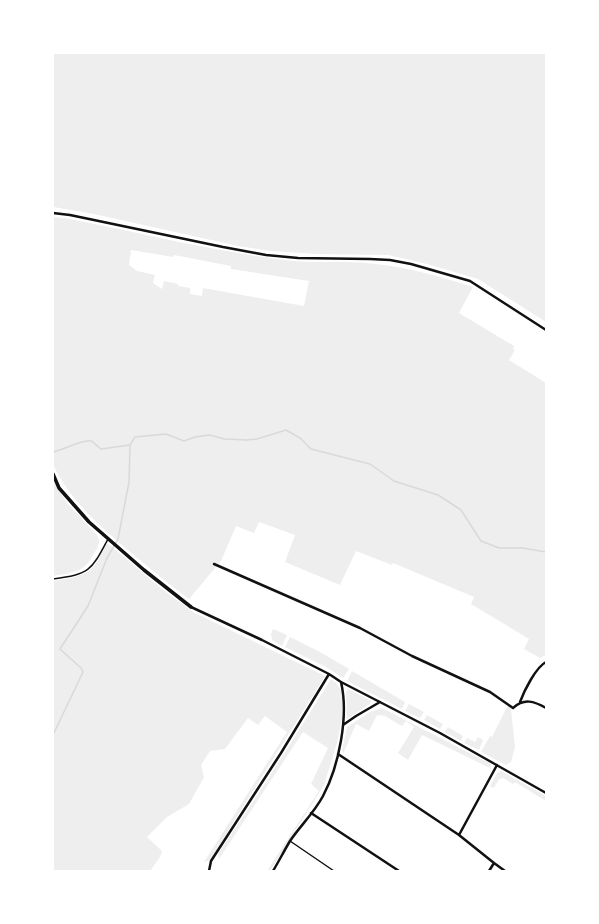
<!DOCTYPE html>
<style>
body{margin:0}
#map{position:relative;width:599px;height:924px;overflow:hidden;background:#fff;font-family:Rubik,sans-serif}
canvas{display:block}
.frame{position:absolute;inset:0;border:54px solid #fff;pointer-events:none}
</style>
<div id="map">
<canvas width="599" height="924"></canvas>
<div class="frame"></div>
</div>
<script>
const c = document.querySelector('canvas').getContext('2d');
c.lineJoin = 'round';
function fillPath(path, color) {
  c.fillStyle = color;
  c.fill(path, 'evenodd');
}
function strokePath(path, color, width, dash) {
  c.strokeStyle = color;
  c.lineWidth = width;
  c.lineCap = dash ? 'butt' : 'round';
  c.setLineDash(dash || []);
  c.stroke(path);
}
fillPath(new Path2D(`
 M53 53H546V322L478 279 427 264 388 255 316 254 271 251 238 246 94 214 53 207Z
 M53 217 70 219C141 233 212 251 285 260 315 264 345 260 375 264 409 267 441 277 473 287L459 313 514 346 513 349 515 350 509 360 546 383V655L540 658 524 649 529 639 471 604 474 597 393 563 392 565 356 551 340 585 285 562 295 535 259 522 254 533 236 526 221 561 189 599C168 584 149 567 129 551 100 526 69 500 53 464ZM131 250 173 257 174 255 231 266V269L309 281 304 306 203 288 202 296 190 294V288L178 286V284L164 281 162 289 153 283 155 275 137 271 129 265Z
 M53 481 67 503 97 535 99 540C99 546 96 550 93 555 83 574 72 572 53 576Z
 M107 544 110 545 162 589 193 612 325 676 210 860 204 862 287 732 265 716 258 725 248 718 225 749 210 751 201 765 204 777 189 804 167 817 147 837 162 851 160 857 150 871H53V581C71 578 91 577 99 558 101 553 102 547 107 544Z
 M273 629 287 635 282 646 272 640 271 634Z
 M290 637 320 652 349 669 343 678 326 667 285 647Z
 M352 671 405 702 402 709 347 681Z
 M331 679 335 682 341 690 342 700V719L337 743 324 785 270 871H267L319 791 311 784 328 748 303 732 219 859 218 854 268 779Z
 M348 689 371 701 370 704 347 719 346 692Z
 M409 704 424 712 420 718 405 711Z
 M508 705 511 709 515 747 511 762 506 765 481 752 490 736 492 737Z
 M382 708 491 764 490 768 422 735 408 760 398 753 414 727 406 721 402 726 385 716 377 715 369 731 356 724 343 754 342 750 347 727 370 712Z
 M427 715 443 724 440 729 424 720Z
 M448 727 463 736 461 741 445 732Z
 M478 737 483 740 479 750 464 743 467 738 475 742Z
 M501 771 546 796V801L515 782 513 784 503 778 499 779 494 788 490 786 497 773Z`), '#eee');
strokePath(new Path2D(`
 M53 452C63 450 83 439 91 441 94 442 98 447 101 449L130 445 135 437 166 434 184 441 195 437 209 435 225 439 247 440 257 439 286 430 300 438 311 449 370 464 394 481 438 495 461 510 481 541 499 548H523L546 552
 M53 735 83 672 81 668 60 649 88 606 107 558 118 539 129 482 130 445`), '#d9d9d9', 1.5);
strokePath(new Path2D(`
 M53 579C90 574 91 571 108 539
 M290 841 334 871`), '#111', 1.5);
strokePath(new Path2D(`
 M53 213 70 215 223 247 266 255 298 258 370 259 390 260 411 264 470 281 546 330
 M214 564 360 628 412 656 490 692 513 708C524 698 534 701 546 708
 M191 607 262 640 329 674 341 682 440 733 546 793
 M520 702C524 691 536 667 546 662
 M343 725 356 716 380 702
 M338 754 459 835 494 863 505 871
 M311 813 399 871
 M459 835 497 765
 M209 871 211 861 281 753 329 674
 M273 871C279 861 284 851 290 841 300 826 314 813 323 796 339 766 349 716 341 682
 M489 871 494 863`), '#111', 2.5);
strokePath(new Path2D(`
 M53 474 59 488 89 522 144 570 191 607`), '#111', 3.5);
</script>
